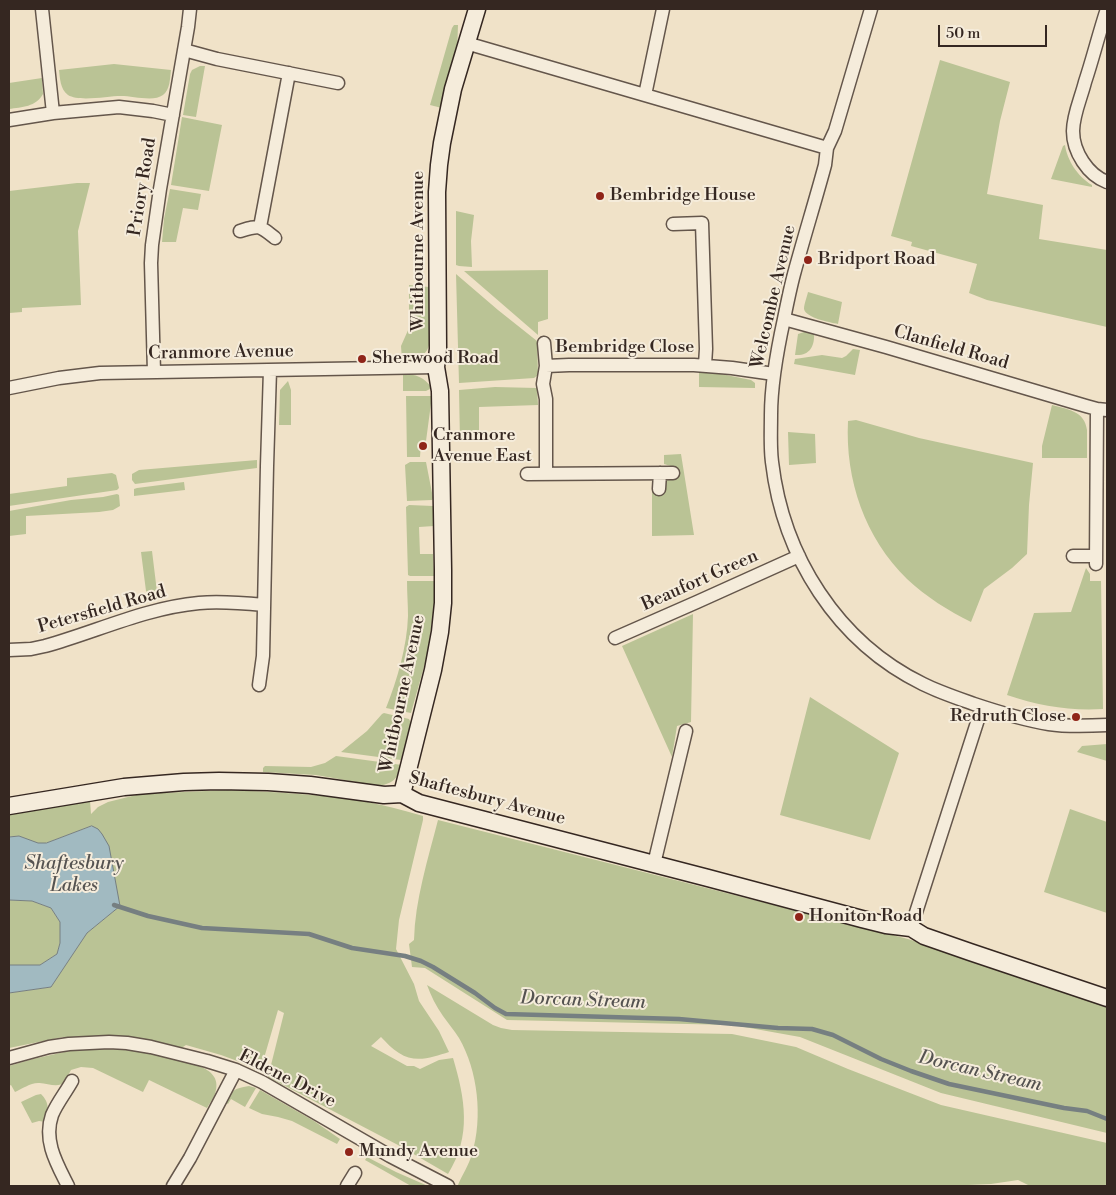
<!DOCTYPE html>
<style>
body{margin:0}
#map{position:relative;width:1116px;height:1195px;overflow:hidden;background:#f0e2c8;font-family:"Libre Bodoni",serif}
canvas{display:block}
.frame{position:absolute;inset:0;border:10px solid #352721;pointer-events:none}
.scale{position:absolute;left:938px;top:25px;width:109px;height:22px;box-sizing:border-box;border:2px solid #352721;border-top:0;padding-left:6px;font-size:15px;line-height:18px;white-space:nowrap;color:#352721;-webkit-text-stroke:4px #f5ecdb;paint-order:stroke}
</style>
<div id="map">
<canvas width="1116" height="1195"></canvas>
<div class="frame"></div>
<div class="scale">50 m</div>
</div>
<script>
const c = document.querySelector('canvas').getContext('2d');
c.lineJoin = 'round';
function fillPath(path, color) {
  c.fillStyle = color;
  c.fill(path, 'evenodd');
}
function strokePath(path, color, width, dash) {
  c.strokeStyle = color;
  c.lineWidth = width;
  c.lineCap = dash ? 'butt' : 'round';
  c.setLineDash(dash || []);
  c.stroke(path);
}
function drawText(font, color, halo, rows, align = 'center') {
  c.font = font + ' "Libre Bodoni",serif';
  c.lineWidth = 4;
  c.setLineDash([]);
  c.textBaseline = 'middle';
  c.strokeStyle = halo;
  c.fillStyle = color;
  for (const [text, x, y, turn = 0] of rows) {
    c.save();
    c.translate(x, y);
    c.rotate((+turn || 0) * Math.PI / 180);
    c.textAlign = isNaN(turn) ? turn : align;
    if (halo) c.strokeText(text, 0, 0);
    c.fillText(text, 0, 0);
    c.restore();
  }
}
fillPath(new Path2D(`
 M454 25H458L457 54 442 108 430 105 452 28Z
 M940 60 1010 82 1000 121 987 194 1043 205 1039 239 1107 250V327L987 300 969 293 977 264 911 246 912 242 891 236Z
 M114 64 171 70C170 78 170 90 163 95 154 102 133 96 121 96 108 96 79 102 68 95 60 89 60 78 59 70Z
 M200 66H205L196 117 183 115 190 74 192 70Z
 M42 78 43 94C36 107 22 107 9 109V83Z
 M182 117 222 125 209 191 171 185Z
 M1065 145C1067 160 1078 177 1092 185V187L1051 179 1063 146Z
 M77 183H90L78 231 81 305 22 308V312L9 313V191Z
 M170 189 201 194 198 210 183 208 176 242H162L164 219Z
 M456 211 474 215 471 241 472 267 459 266 456 265Z
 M548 270V319L538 322V335L464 271Z
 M456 274 498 310 537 341 538 375 534 378 459 383Z
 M409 285 429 287C429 299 430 311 430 323 431 348 430 359 402 360L401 346 409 328Z
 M808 292 842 302 838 324C829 322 806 318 804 309 804 304 807 297 808 292Z
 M807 331 814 333C815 347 809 356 795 355L798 334Z
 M853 349 860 350 855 375 794 364 795 359 822 355 842 358 846 356Z
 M699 372 721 374 751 380 755 383V388L699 387Z
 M403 374C416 374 424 377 432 388L426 391H403Z
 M288 381 291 390V425H279L280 390Z
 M495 387 537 388 538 405 479 407V439L460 441 459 390Z
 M406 396H432L426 441 421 443 420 457H407Z
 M1052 405C1067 409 1085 411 1087 430V458H1042V446Z
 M856 420 919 438 1033 463 1029 505 1027 554 1012 568 984 589 971 622C949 611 926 597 907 579 865 538 845 480 848 421Z
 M788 432 815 434 816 463 789 465Z
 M681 454 694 535 652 536V479L654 483 665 486 666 481 674 467 664 464V455Z
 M257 460V468L135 484 132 480V474L139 470Z
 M410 462H426L433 498 432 500 407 501 405 465Z
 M112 473 116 475 119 488 117 490 9 506V494L67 486V478Z
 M184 482 185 490 134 496V489L137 488Z
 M117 494 119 495 120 506 113 510 99 512 26 516V534L9 536V511L71 500 103 497Z
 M409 505 433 506 434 526 419 527 420 554H433L434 576H410L408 575 406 507Z
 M152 551 158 600 149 594 146 591 141 552Z
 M1086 568 1090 574V581H1101L1103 709C1070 711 1039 706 1007 695L1034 613 1071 612Z
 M407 581H434V608L427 656 411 713 386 708C397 680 407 647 408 616 408 605 407 593 407 581Z
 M693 614 691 722 677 726 672 757 622 646Z
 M810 697 899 753 870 840 780 815Z
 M384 713 409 719 411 723 401 760 341 752 367 731 382 714Z
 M1107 744V761L1077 752 1082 746Z
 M336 756 402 765C398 778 394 783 379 786L316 775 263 772V768L265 766 311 767 325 763Z
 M228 790C273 792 318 794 363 801 383 805 403 810 423 816V820L399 920 396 949 414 984 419 1001 439 1031 449 1052C433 1057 415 1064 399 1053 392 1049 386 1042 381 1037L371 1046 407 1066H414L420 1069 439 1060 453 1058C465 1098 472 1136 448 1174L398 1145 268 1077 284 1013 278 1010 260 1072 240 1062 221 1055 186 1045 169 1056C185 1064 225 1065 215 1094 213 1099 209 1104 207 1108L149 1080 143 1092 93 1068 81 1067 71 1070C69 1073 68 1078 65 1081 58 1090 47 1082 38 1083 30 1083 22 1089 15 1092L11 1085 9 1086V1066L33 1059 69 1051 63 1037 9 1048V993L51 987 87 933 120 906 92 826 46 843 38 844 19 836 9 837V815L90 800 91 814 98 807 108 802 140 794Z
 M1070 809 1107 822V913L1044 892Z
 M438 820 908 939 1107 1003V1133L941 1093 800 1037 733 1025 507 1020 425 968 412 967 409 944 414 940C415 900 428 859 438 820Z
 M9 900 32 901 51 908 60 922V943L57 954 40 965H9Z
 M427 985 493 1025 501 1028 512 1030 732 1034 796 1047 848 1069 941 1105 1107 1143V1186H1030L1018 1180 991 1184 968 1185V1186H460L458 1185C462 1175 469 1165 472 1154 483 1117 478 1071 459 1038 454 1030 448 1023 443 1016 436 1006 431 996 427 985Z
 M249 1086 256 1088 245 1107 231 1099 228 1104 226 1103C233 1089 233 1089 249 1086Z
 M260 1090 314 1121 340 1139 337 1144 292 1121 278 1117 262 1114 249 1108Z
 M41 1094C50 1103 48 1110 46 1122L39 1121 32 1123 21 1102 36 1095Z
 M367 1157 396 1172 428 1186H411L365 1160Z`), '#bac395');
const water = new Path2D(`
 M92 826 98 829 102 834 109 846 120 906 87 933 51 987 9 993V965H40L57 954 60 943V922L51 908 32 901 9 900V837L19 836 38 843H46Z`);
fillPath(water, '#a1bac1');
strokePath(water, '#767f81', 1);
strokePath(new Path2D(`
 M114 905 148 916 202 928 309 934 352 948 405 956 421 961 433 967 475 993 495 1008 506 1014 679 1019 778 1028 812 1029 833 1035 881 1059 911 1071 949 1084 1064 1108 1087 1111 1107 1119`), '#767f81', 4.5);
const street = new Path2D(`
 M42 9 53 113
 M871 9 835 131 827 148 825 165C815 202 804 237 794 274 790 289 787 304 784 319 777 351 771 383 771 415 771 431 770 447 772 462 783 556 837 642 923 684 939 692 957 698 974 704 998 712 1024 720 1049 724 1068 727 1088 726 1107 725
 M1107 9C1099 33 1093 58 1085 82 1081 98 1073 115 1073 131 1073 152 1088 175 1107 182
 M466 43 827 148
 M184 50 217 59 338 83
 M645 95 663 9
 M9 120 53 113 119 107 153 111 173 115
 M673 224 702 223 706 349 705 365
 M260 227 289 73
 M240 231C260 225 259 225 275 238
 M784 319 886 347 1086 406 1097 409 1107 410
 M544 343 546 366
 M154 372 151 263 152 245 160 189 188 27 190 9
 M9 388 59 378 100 373 436 367
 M527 474 673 473
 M546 474V399L543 384 546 366 569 365H694L732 368 774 374
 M659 489 660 473
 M1073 556H1096
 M1096 564 1097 409
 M615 638 697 602 799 556
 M9 650 31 649 45 646C96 632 145 608 199 603 221 601 243 603 264 605
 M259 685 263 656 267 466 270 370
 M654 864 686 731
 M911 928 982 707
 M9 1058 49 1047 69 1044 109 1042 127 1043 151 1047 207 1061 236 1070 262 1082 390 1156 448 1186
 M68 1186C57 1164 43 1141 52 1115 57 1103 66 1092 72 1081
 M173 1186 190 1158 236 1070
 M347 1186 355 1173`);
const secondary = new Path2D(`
 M402 794 433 670 440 632 443 603V570L440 391 436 367 438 349 437 192 439 165 442 143 453 89 477 9
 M9 806 124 787 184 782 219 781 268 782 310 785 384 795 402 794 419 803 708 878 862 919 886 925 911 928 924 936 970 952 1107 998`);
strokePath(street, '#64564b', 15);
strokePath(secondary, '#352721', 19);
strokePath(street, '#f5ecdb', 12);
strokePath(secondary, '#f5ecdb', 16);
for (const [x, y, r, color] of [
 [600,196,5,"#8f2418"],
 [808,260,5,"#8f2418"],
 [362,359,5,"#8f2418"],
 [423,446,5,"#8f2418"],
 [1076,717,5,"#8f2418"],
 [799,917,5,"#8f2418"],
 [349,1152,5,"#8f2418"]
]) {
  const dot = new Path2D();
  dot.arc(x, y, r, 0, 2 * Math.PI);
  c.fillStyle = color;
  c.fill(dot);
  strokePath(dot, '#f5ecdb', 2);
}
drawText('18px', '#352721', '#f5ecdb', [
 ["Priory Road",143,187,-81],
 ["Whitbourne Avenue",419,251,-90],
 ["Welcombe Avenue",774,297,-77],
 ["Bembridge Close",625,348],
 ["Clanfield Road",951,348,16],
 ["Cranmore Avenue",221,353,-1],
 ["Beaufort Green",700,581,-24],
 ["Petersfield Road",102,610,-16],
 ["Whitbourne Avenue",403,694,-78],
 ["Shaftesbury Avenue",487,799,15],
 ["Eldene Drive",287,1079,27]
]);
drawText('18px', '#352721', '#f5ecdb', [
 ["Bembridge House",610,196],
 ["Bridport Road",818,260],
 ["Sherwood Road",372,359],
 ["Cranmore",433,436],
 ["Avenue East",433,457],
 ["Redruth Close",1066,717,"right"],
 ["Honiton Road",809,917],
 ["Mundy Avenue",359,1152]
], 'left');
drawText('italic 19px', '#555351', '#f5ecdb', [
 ["Shaftesbury",74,864],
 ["Lakes",74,886],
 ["Dorcan Stream",583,1001,2],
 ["Dorcan Stream",980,1072,13]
]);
</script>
